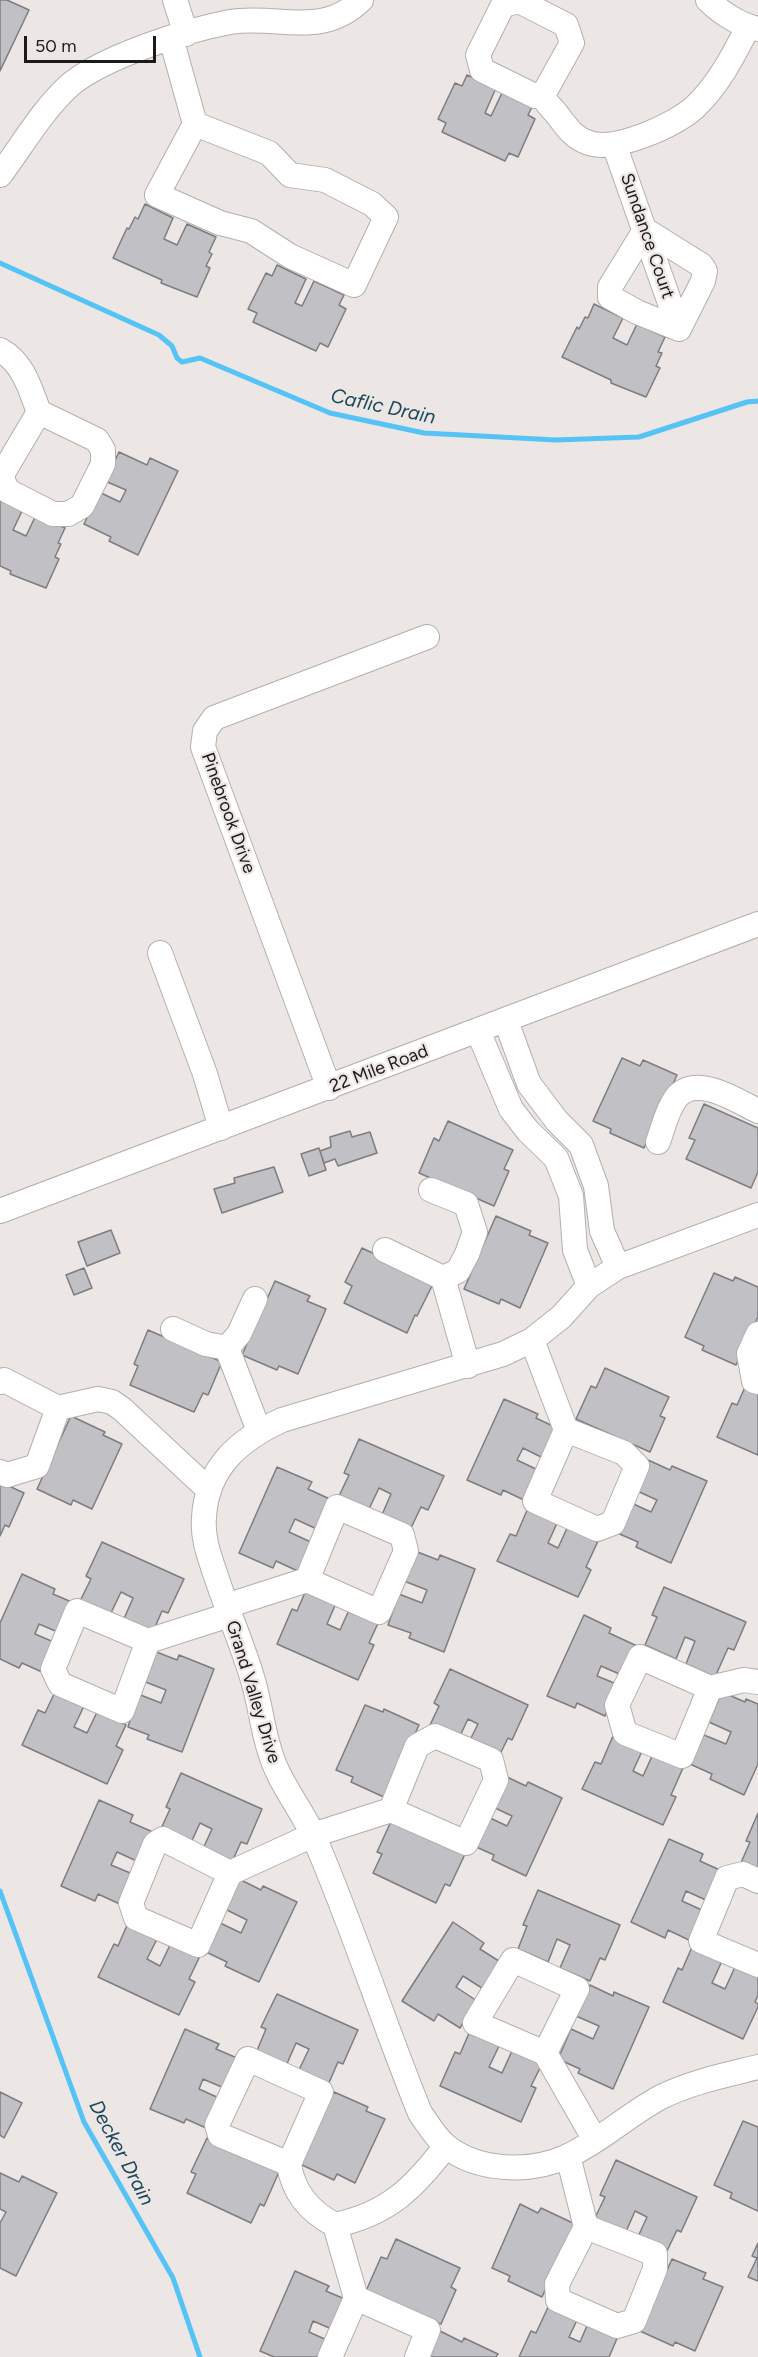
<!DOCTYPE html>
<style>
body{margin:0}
#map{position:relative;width:758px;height:2357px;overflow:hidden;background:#ece6e4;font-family:Figtree,sans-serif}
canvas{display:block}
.scale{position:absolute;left:24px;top:36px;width:132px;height:27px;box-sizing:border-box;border:3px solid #1d1b1a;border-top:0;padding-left:8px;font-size:18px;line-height:21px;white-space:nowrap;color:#1d1b1a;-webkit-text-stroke:4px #ece6e4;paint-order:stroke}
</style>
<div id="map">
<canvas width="758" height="2357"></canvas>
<div class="scale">50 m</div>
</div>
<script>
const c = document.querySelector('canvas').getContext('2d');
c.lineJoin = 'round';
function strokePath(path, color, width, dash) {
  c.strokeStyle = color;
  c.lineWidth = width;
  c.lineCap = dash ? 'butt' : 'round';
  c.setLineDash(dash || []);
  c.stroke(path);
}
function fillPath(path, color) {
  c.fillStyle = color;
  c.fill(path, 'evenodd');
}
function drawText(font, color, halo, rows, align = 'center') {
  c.font = font + ' Figtree,sans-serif';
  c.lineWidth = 4.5;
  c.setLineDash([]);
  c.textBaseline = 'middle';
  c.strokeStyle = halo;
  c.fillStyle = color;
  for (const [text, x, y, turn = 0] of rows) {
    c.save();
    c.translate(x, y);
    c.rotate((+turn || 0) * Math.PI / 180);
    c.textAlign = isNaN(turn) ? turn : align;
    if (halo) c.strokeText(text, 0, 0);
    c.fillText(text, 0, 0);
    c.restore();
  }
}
strokePath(new Path2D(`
 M0 263 159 335 172 346 177 358 182 362 200 358 330 413 424 433 556 440 639 437 747 402 758 401
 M0 1891 84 2122 173 2278 200 2357`), '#55c3f5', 5);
const building = new Path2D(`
 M0 0H7L29 10 0 71Z
 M467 75 496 88 485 113 491 116 503 91 533 105 528 115 535 119 518 157 509 153 505 161 442 132 446 123 438 119 455 83 462 86Z
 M145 204 173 218 164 239 177 245 187 224 216 237 209 252 212 254 206 266 210 268 197 297 161 283 162 280 113 258 127 228 129 229 135 217 138 219Z
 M277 265 306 279 295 303 302 306 314 281 344 295 339 305 346 309 328 347 320 343 316 351 253 322 257 313 248 309 266 273 272 276Z
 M594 304 623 318 613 338 627 345 637 324 665 337 658 352 662 353 656 366 660 368 646 397 611 383V380L562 357 577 327 579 329 585 317 588 318Z
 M119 452 147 465 150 458 178 471 138 555 109 541 111 537 84 524 99 492 120 502 126 490 105 481Z
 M0 498 23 509 13 530 26 536 36 515 65 528 58 543 61 544 55 557 59 559 46 588 10 574 11 571 0 566Z
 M622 1058 640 1066 643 1060 677 1075 644 1148 610 1133 611 1129 593 1121Z
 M704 1104 758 1128V1172L751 1188 686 1159 695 1140 689 1138Z
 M448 1121 513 1150 504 1169 509 1171 494 1206 419 1173 434 1138 439 1141Z
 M350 1131 352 1137 370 1132 377 1153 338 1166 335 1159 324 1163 320 1151 331 1147 330 1137Z
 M319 1148 326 1170 309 1176 301 1154Z
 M274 1167 283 1192 222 1213 214 1189 235 1183 234 1178Z
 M496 1216 531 1231 529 1235 548 1243 520 1308 501 1299 499 1304 464 1289Z
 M111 1230 120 1253 87 1266 78 1242Z
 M362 1248 434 1282 417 1316 415 1315 407 1333 344 1303 352 1286 345 1282Z
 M84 1268 92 1288 74 1295 66 1275Z
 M714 1273 733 1281 735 1277 758 1287V1317L736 1365 702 1350 704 1346 685 1337Z
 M275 1281 310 1296 307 1301 326 1309 298 1374 279 1366 277 1370 242 1355Z
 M148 1330 222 1362 208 1395 203 1393 194 1412 130 1385 138 1366 134 1364Z
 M605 1368 669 1397 660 1416 665 1418 650 1452 576 1419 591 1386 596 1388Z
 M746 1385 758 1390V1455L717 1437 732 1403 737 1405Z
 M504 1399 538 1414 536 1418 559 1429 545 1459 523 1448 517 1460 540 1471 526 1501 503 1490 501 1495 467 1480Z
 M71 1416 105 1432 103 1435 122 1444 92 1509 73 1500 71 1505 37 1489Z
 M359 1439 444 1476 428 1510 421 1507 410 1530 381 1517 391 1494 379 1488 368 1511 338 1498 349 1475 344 1473Z
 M648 1460 670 1470 672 1466 707 1481 671 1563 636 1547 638 1542 615 1532 629 1502 651 1512 657 1500 635 1490Z
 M277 1467 312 1482 308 1489 332 1500 319 1530 295 1519 289 1532 313 1543 300 1572 276 1561 273 1568 239 1553Z
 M0 1482 24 1493 9 1527 5 1525 0 1536Z
 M528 1508 558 1521 548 1543 558 1548 568 1526 599 1539 586 1567 591 1570 578 1597 497 1561 510 1534 516 1536Z
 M102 1542 184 1579 168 1613 162 1611 152 1634 123 1621 133 1598 121 1592 110 1615 80 1601 91 1579 86 1576Z
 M415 1551 438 1560 440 1555 475 1569 444 1652 409 1638 411 1633 388 1625 399 1594 422 1603 427 1590 404 1581Z
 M22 1574 55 1589 53 1594 74 1603 60 1633 39 1624 35 1634 56 1643 42 1672 22 1663 19 1668 0 1659V1623Z
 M664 1587 746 1622 734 1650 728 1648 715 1677 686 1664 695 1641 685 1637 676 1659 645 1645 657 1617 652 1615Z
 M307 1588 337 1601 327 1624 340 1630 350 1608 379 1621 369 1643 374 1645 358 1680 277 1644 292 1609 297 1611Z
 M584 1615 611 1628 609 1633 637 1646 624 1676 601 1666 597 1676 619 1685 605 1716 577 1703 575 1708 547 1696Z
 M154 1651 177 1660 179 1655 214 1669 182 1752 147 1739 149 1735 128 1727 138 1694 161 1703 166 1690 143 1681Z
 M450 1669 528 1705 512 1740 508 1738 499 1756 469 1742 478 1724 468 1719 459 1738 430 1725 439 1706 434 1703Z
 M56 1690 85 1704 74 1727 87 1733 98 1710 126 1725 116 1746 123 1750 107 1784 22 1745 38 1710 45 1713Z
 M722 1692 745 1702 746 1699 758 1704V1764L744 1795 710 1779 712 1774 690 1764 704 1735 726 1744 731 1732 709 1722Z
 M365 1705 383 1712 384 1709 419 1725 386 1798 351 1782 353 1777 336 1770Z
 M613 1736 643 1749 633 1771 643 1776 653 1754 683 1768 671 1795 676 1797 663 1825 582 1789 595 1762 601 1764Z
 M181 1773 262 1809 247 1844 241 1842 231 1864 202 1851 212 1829 200 1823 190 1845 160 1831 170 1809 166 1807Z
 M507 1777 526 1786 528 1782 562 1798 526 1876 492 1860 494 1855 474 1846 488 1817 507 1826 512 1816 493 1807Z
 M99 1800 133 1815 130 1822 155 1833 141 1863 117 1852 111 1865 135 1875 122 1905 98 1894 95 1901 61 1886Z
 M758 1813V1873L740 1865 750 1842 746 1841Z
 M393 1817 466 1852 450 1886 445 1884 436 1903 373 1873 382 1854 377 1852Z
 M669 1839 703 1854 700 1861 722 1871 708 1901 686 1891 682 1901 704 1911 691 1941 668 1930 665 1938 631 1922Z
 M239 1879 261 1890 263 1886 297 1902 259 1982 225 1966 227 1962 204 1951 218 1922 241 1933 247 1920 225 1909Z
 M538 1890 620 1925 605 1960 600 1958 590 1981 560 1968 570 1945 557 1939 548 1962 518 1949 527 1926 523 1925Z
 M453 1922 484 1943 480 1949 502 1963 485 1990 463 1976 456 1987 477 2001 460 2028 438 2014 434 2021 402 2001Z
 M128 1923 158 1937 147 1959 160 1966 171 1943 200 1956 189 1979 195 1982 179 2015 98 1977 114 1944 118 1946Z
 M692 1947 722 1961 712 1983 725 1989 735 1967 758 1977V1995L755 2002 758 2004V2007L743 2039 663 2002 678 1968 682 1970Z
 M590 1985 613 1996 614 1992 649 2007 613 2089 578 2073 580 2069 558 2059 571 2029 593 2039 599 2026 576 2016Z
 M277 1994 358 2030 343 2064 338 2062 328 2085 298 2072 309 2049 296 2043 286 2066 256 2053 266 2029 261 2027Z
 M185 2029 219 2044 216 2049 237 2058 224 2088 203 2079 199 2089 219 2098 206 2128 186 2119 184 2123 150 2109Z
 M470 2031 500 2044 489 2067 502 2073 512 2051 542 2064 531 2086 536 2088 521 2122 440 2086 455 2052 460 2054Z
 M0 2092 22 2103 4 2138 0 2135Z
 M334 2092 368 2107 366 2111 385 2119 355 2183 337 2174 334 2180 300 2164Z
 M743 2121 758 2127V2211L730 2198 732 2193 714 2185Z
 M207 2138 279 2172 264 2206 260 2204 251 2223 187 2193 196 2174 191 2172Z
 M616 2160 697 2197 681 2232 677 2230 666 2253 637 2239 647 2217 635 2211 625 2234 594 2220 605 2197 600 2195Z
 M0 2173 19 2182 22 2176 57 2193 16 2276 0 2268V2223L6 2212 0 2209Z
 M520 2204 538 2213 541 2208 575 2224 542 2297 508 2281 510 2276 492 2268Z
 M396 2239 460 2268 451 2287 456 2290 441 2324 366 2291 381 2257 387 2259Z
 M758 2243V2281L748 2277 757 2258 752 2256Z
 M672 2259 706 2273 703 2279 723 2287 695 2351 675 2342 673 2346 640 2331Z
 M295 2271 329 2286 326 2291 347 2300 334 2330 313 2321 309 2332 329 2341 322 2357H274L260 2351Z
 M550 2303 579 2316 569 2337 580 2342 589 2321 619 2334 609 2357H519L531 2331 536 2333Z
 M440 2331 462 2342 464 2338 498 2354 496 2357H428Z`);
fillPath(building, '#c0c0c5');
strokePath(building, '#7d7d81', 1.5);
const minor = new Path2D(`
 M175 0 186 34
 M708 0C721 13 740 25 758 29
 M171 38 195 124 157 195 220 223 251 231 290 256 354 285 386 217 372 204 325 180 290 175 269 153 195 124
 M543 95 535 96 482 70 478 55 503 5 519 1 566 25 572 43 543 95C546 104 551 107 556 113 566 126 573 138 589 143 616 152 675 125 695 107 719 84 733 56 748 27
 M614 144 679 329
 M0 175C22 146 42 110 70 85 103 57 187 30 230 22 277 14 321 39 361 0
 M645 230 701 265 705 271 703 281 679 329 637 312 610 297V287Z
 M0 350C24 363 30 389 39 412L97 440 103 450V464L82 506 68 514H53L8 491 3 481V473L39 412
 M160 953 205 1074 221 1128
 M506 1021 529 1084 557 1121 581 1145 596 1186 602 1231 618 1267
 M478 1031 511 1109 528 1131 556 1158 571 1196 575 1250 589 1286
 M329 1088 203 747 205 731 214 718 427 637
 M658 1142C663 1128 667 1110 676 1098 696 1073 737 1101 758 1111
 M431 1190 466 1204 475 1232 467 1254 458 1271 443 1278
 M0 1211 758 924
 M758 1215 618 1267 589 1286 561 1317 532 1340 503 1354 282 1420C239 1440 207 1467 204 1517 202 1539 210 1558 217 1579 228 1612 242 1644 252 1677 260 1702 262 1728 270 1752 279 1783 301 1808 314 1837 353 1927 383 2022 420 2113 428 2124 435 2137 446 2146 478 2172 532 2173 568 2156 602 2140 629 2114 661 2097 691 2082 726 2075 758 2067
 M385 1250 443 1278 468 1366
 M255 1299 239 1334 227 1348 259 1431
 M173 1329 206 1344 227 1348
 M758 1334 749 1354 754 1381 758 1382
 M532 1340 566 1430 535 1501 597 1529 613 1523 637 1466 624 1453 566 1430
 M0 1382 4 1380 58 1408 98 1399 112 1402 122 1409 209 1490
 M0 1472 7 1475 37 1466 58 1408
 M226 1606 307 1580 379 1612 406 1551 402 1535 337 1507 307 1580
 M148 1641 77 1611 53 1669 60 1684 122 1711 148 1641 229 1615
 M710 1688 682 1756 625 1733 617 1705 640 1657 710 1688 744 1680 758 1682
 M435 1736 491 1760 496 1780 466 1843 391 1810 417 1746Z
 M230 1873 163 1839 155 1844 131 1903 136 1918 198 1945 230 1873 313 1835 391 1810
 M758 1881 743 1874 727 1878 701 1941 758 1965
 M545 2053 577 1989 513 1960 475 2023 545 2053 595 2140
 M568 2156 586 2227 557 2284 558 2300 617 2326 634 2321 655 2269V2254L586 2227
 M289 2164 220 2135 217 2125 248 2059 321 2092 289 2164C293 2193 310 2212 335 2225 388 2214 414 2188 446 2146
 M356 2298 428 2330 417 2357
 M330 2357 356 2298 335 2225`);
strokePath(minor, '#b5afad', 26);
strokePath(minor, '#fff', 24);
drawText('18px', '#1d1b1a', '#ece6e4', [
 ["Sundance Court",647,236,71],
 ["Pinebrook Drive",228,813,70],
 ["22 Mile Road",379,1069,-21],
 ["Grand Valley Drive",253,1692,73]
]);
drawText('italic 20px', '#19475c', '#ece6e4', [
 ["Caflic Drain",383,407,12],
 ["Decker Drain",121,2153,62]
]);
</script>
